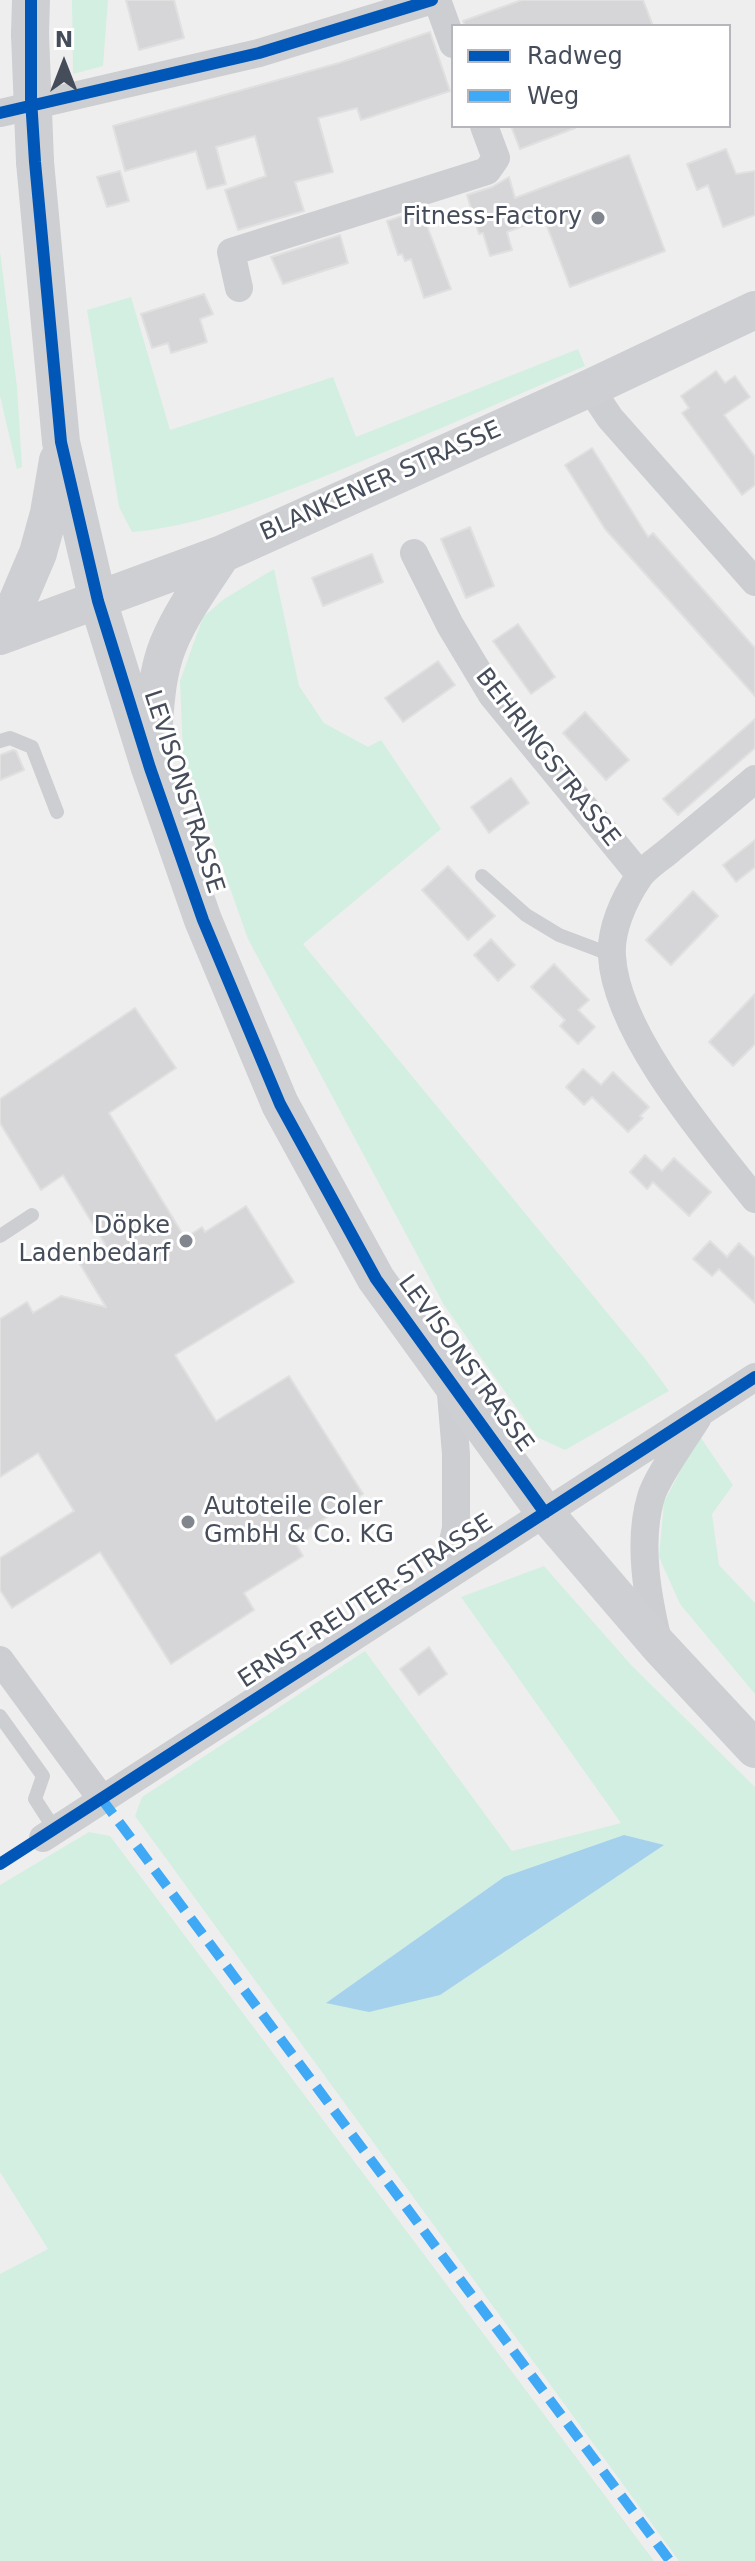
<!DOCTYPE html>
<meta charset="utf-8">
<style>
body{margin:0}
#map{position:relative;width:755px;height:2561px;overflow:hidden;background:#efeeee;font-family:"DejaVu Sans",sans-serif}
canvas{display:block}
.legend{position:absolute;left:451px;top:24px;width:280px;height:104px;box-sizing:border-box;background:#fff;border:2px solid #b5b7bd;margin:0;padding:10px 14px;list-style:none;font-size:24px;color:#454c5a}
.legend li{display:flex;align-items:center;gap:16px;height:40px}
.legend b{width:40px;border:2px solid #b5b7bd}
.north{position:absolute;left:24px;top:24px;width:80px;height:80px;-webkit-text-stroke:6px #fff;paint-order:stroke;rotate:0deg;font-size:22px;font-weight:700;line-height:32px;text-align:center;color:#454c5a}
.north::after{content:'';display:block;margin:auto;width:28px;height:36px;background:#454c5a;clip-path:polygon(50% 0,100% 100%,50% 72%,0 100%)}
</style>
<div id="map">
<canvas width="755" height="2561"></canvas>
<ul class="legend">
<li><b style="height:10px;background:#0057b8"></b>Radweg</li>
<li><b style="height:10px;background:#3fa9f5"></b>Weg</li>
</ul>
<div class="north">N</div>
</div>
<script>
const c = document.querySelector('canvas').getContext('2d');
c.lineJoin = 'round';
function fillPath(path, color) {
  c.fillStyle = color;
  c.fill(path, 'evenodd');
}
function strokePath(path, color, width, dash) {
  c.strokeStyle = color;
  c.lineWidth = width;
  c.lineCap = dash ? 'butt' : 'round';
  c.setLineDash(dash || []);
  c.stroke(path);
}
function drawText(font, color, halo, rows, align = 'center') {
  c.font = font + ' "DejaVu Sans",sans-serif';
  c.lineWidth = 6;
  c.setLineDash([]);
  c.textBaseline = 'middle';
  c.strokeStyle = halo;
  c.fillStyle = color;
  for (const [text, x, y, turn = 0] of rows) {
    c.save();
    c.translate(x, y);
    c.rotate((+turn || 0) * Math.PI / 180);
    c.textAlign = isNaN(turn) ? turn : align;
    if (halo) c.strokeText(text, 0, 0);
    c.fillText(text, 0, 0);
    c.restore();
  }
}
fillPath(new Path2D(`
 M72 0H108L103 66 73 74Z
 M0 251 17 387 22 467 17 469 0 396Z
 M131 297 170 430 333 377 356 437 578 349 585 366C491 406 398 448 302 485 247 506 191 527 132 532L119 507 87 310Z
 M274 569 299 686 324 723 368 747 381 740 441 829 303 944 647 1361 669 1391 565 1450 537 1437 444 1305 248 939 183 755 180 681 203 617 224 599Z
 M699 1435 733 1485 712 1514 719 1565 755 1603V1694L680 1604 659 1557 664 1502Z
 M544 1566 632 1666 755 1787V2561H679L135 1816 142 1797 365 1651 512 1851 621 1823 461 1597ZM662 1845 539 1926 327 2003 504 1877Z
 M89 1832 110 1836 654 2561H0V2274L48 2249 0 2172V1885Z`), '#d2efe2');
fillPath(new Path2D(`
 M624 1835 664 1845 440 1995 369 2012 326 2003 504 1877Z`), '#a6d1ed');
const building = new Path2D(`
 M126 0H174L184 38 139 50Z
 M522 0H643L653 26H465L463 21Z
 M430 32 450 91 361 120 357 108 318 118 333 172 295 182 304 211 238 230 225 190 266 176 255 136 216 147 226 184 207 189 196 151 125 171 113 126 339 63Z
 M511 126H575V128L520 149Z
 M726 149 736 174 755 171V215L723 227 708 185 697 190 687 164Z
 M629 155 665 251 570 287 544 218 507 232 512 250 490 256 483 233 479 234 467 195 492 187 509 177 515 198Z
 M120 171 129 201 107 207 97 177Z
 M421 210 451 289 424 298 411 259 405 261 402 254 398 255 387 221Z
 M340 235 348 263 283 284 271 257Z
 M204 294 213 314 200 319 207 342 171 353 168 343 152 348 141 314Z
 M716 371 725 383 735 376 750 397 724 415 755 457V485L742 495 682 413 689 408 681 396Z
 M592 448 648 537 653 533 755 648V696L605 529 565 465Z
 M470 527 494 586 466 598 441 539Z
 M372 554 383 582 323 606 312 578Z
 M518 624 555 677 531 694 493 641Z
 M438 661 455 685 403 722 385 698Z
 M585 712 629 760 606 780 563 733Z
 M755 719V748L678 815 663 799Z
 M13 750 16 751 24 770 0 780V755Z
 M511 778 529 803 489 833 471 807Z
 M755 840V867L736 882 723 865Z
 M448 866 495 916 468 940 422 890Z
 M693 891 718 916 671 965 646 940Z
 M491 939 515 965 498 981 474 955Z
 M554 964 589 1000 578 1010 595 1027 578 1044 560 1026 565 1020 531 987Z
 M755 994V1044L733 1066 709 1042Z
 M135 1008 176 1068 109 1113 185 1238 202 1227 205 1232 246 1206 294 1282 175 1355 216 1421 289 1376 363 1494 293 1539 303 1556 244 1593 254 1610 171 1664 100 1552 12 1608 0 1590V1558L74 1511 38 1453 0 1477V1319L27 1302 33 1313 61 1296 106 1307 78 1261 105 1244 63 1175 41 1190 0 1123V1099Z
 M583 1069 601 1085 613 1072 649 1107 640 1116 643 1118 628 1132 592 1097 584 1105 566 1087Z
 M645 1155 662 1171 674 1158 711 1192 689 1216 653 1182 647 1189 630 1172Z
 M710 1241 727 1257 739 1243 755 1258V1303L719 1269 712 1276 693 1259Z
 M429 1647 447 1674 419 1695 400 1669Z`);
fillPath(building, '#d6d6d9');
strokePath(building, '#e0e0e1', 2);
strokePath(new Path2D(`
 M0 741 10 738 32 747 57 812
 M482 876 526 915 559 935 612 955
 M0 1236 32 1215
 M0 1716 43 1776 35 1799 55 1830`), '#ccced2', 14);
strokePath(new Path2D(`
 M437 0 453 44
 M0 113 259 53 432 0
 M239 288 231 252 487 171 496 158 484 126
 M590 388 610 418 755 582
 M414 553 450 625 492 695 640 875
 M755 779C727 803 699 826 671 849 661 858 647 866 639 877 624 899 610 930 612 956 616 1033 708 1140 755 1199
 M445 1577 456 1528V1454L450 1382
 M659 1645C648 1600 637 1543 651 1497 656 1478 686 1437 698 1417
 M0 1660 101 1798
 M43 1838 755 1377`), '#ccced2', 28);
strokePath(new Path2D(`
 M30 34 31 0
 M35 162 61 442 98 601 150 768 203 920 280 1104 376 1279 545 1513 659 1646 755 1749
 M4 633 38 553 49 513 58 460
 M0 636 222 554 590 388 755 310
 M152 749C155 715 155 677 168 645 181 613 203 583 222 554`), '#cdcfd3', 38);
strokePath(new Path2D(`
 M30 34 35 162`), '#cdcfd3', 38);
strokePath(new Path2D(`
 M101 1798 670 2561`), '#3fa9f5', 10, [20, 10]);
strokePath(new Path2D(`
 M31 0V99L35 162 61 442 98 601 150 768 203 920 280 1104 376 1279 545 1513
 M0 113 259 53 432 0
 M0 1864 755 1377`), '#0057b8', 12);
for (const [x, y, r, color] of [
 [598,218,8,"#80858e"],
 [186,1241,8,"#80858e"],
 [188,1522,8,"#80858e"]
]) {
  const dot = new Path2D();
  dot.arc(x, y, r, 0, 2 * Math.PI);
  c.fillStyle = color;
  c.fill(dot);
  strokePath(dot, '#fff', 3);
}
drawText('24px', '#454c5a', '#fff', [
 ["Fitness-Factory",582,218],
 ["Döpke",170,1227],
 ["Ladenbedarf",170,1255],
 ["Autoteile Coler",204,1508,"left"],
 ["GmbH & Co. KG",204,1536,"left"]
], 'right');
drawText('24px', '#454c5a', '#fff', [
 ["BLANKENER STRASSE",381,482,-24],
 ["BEHRINGSTRASSE",547,758,52],
 ["LEVISONSTRASSE",183,792,72],
 ["LEVISONSTRASSE",465,1364,54],
 ["ERNST-REUTER-STRASSE",366,1602,-33]
]);
</script>
